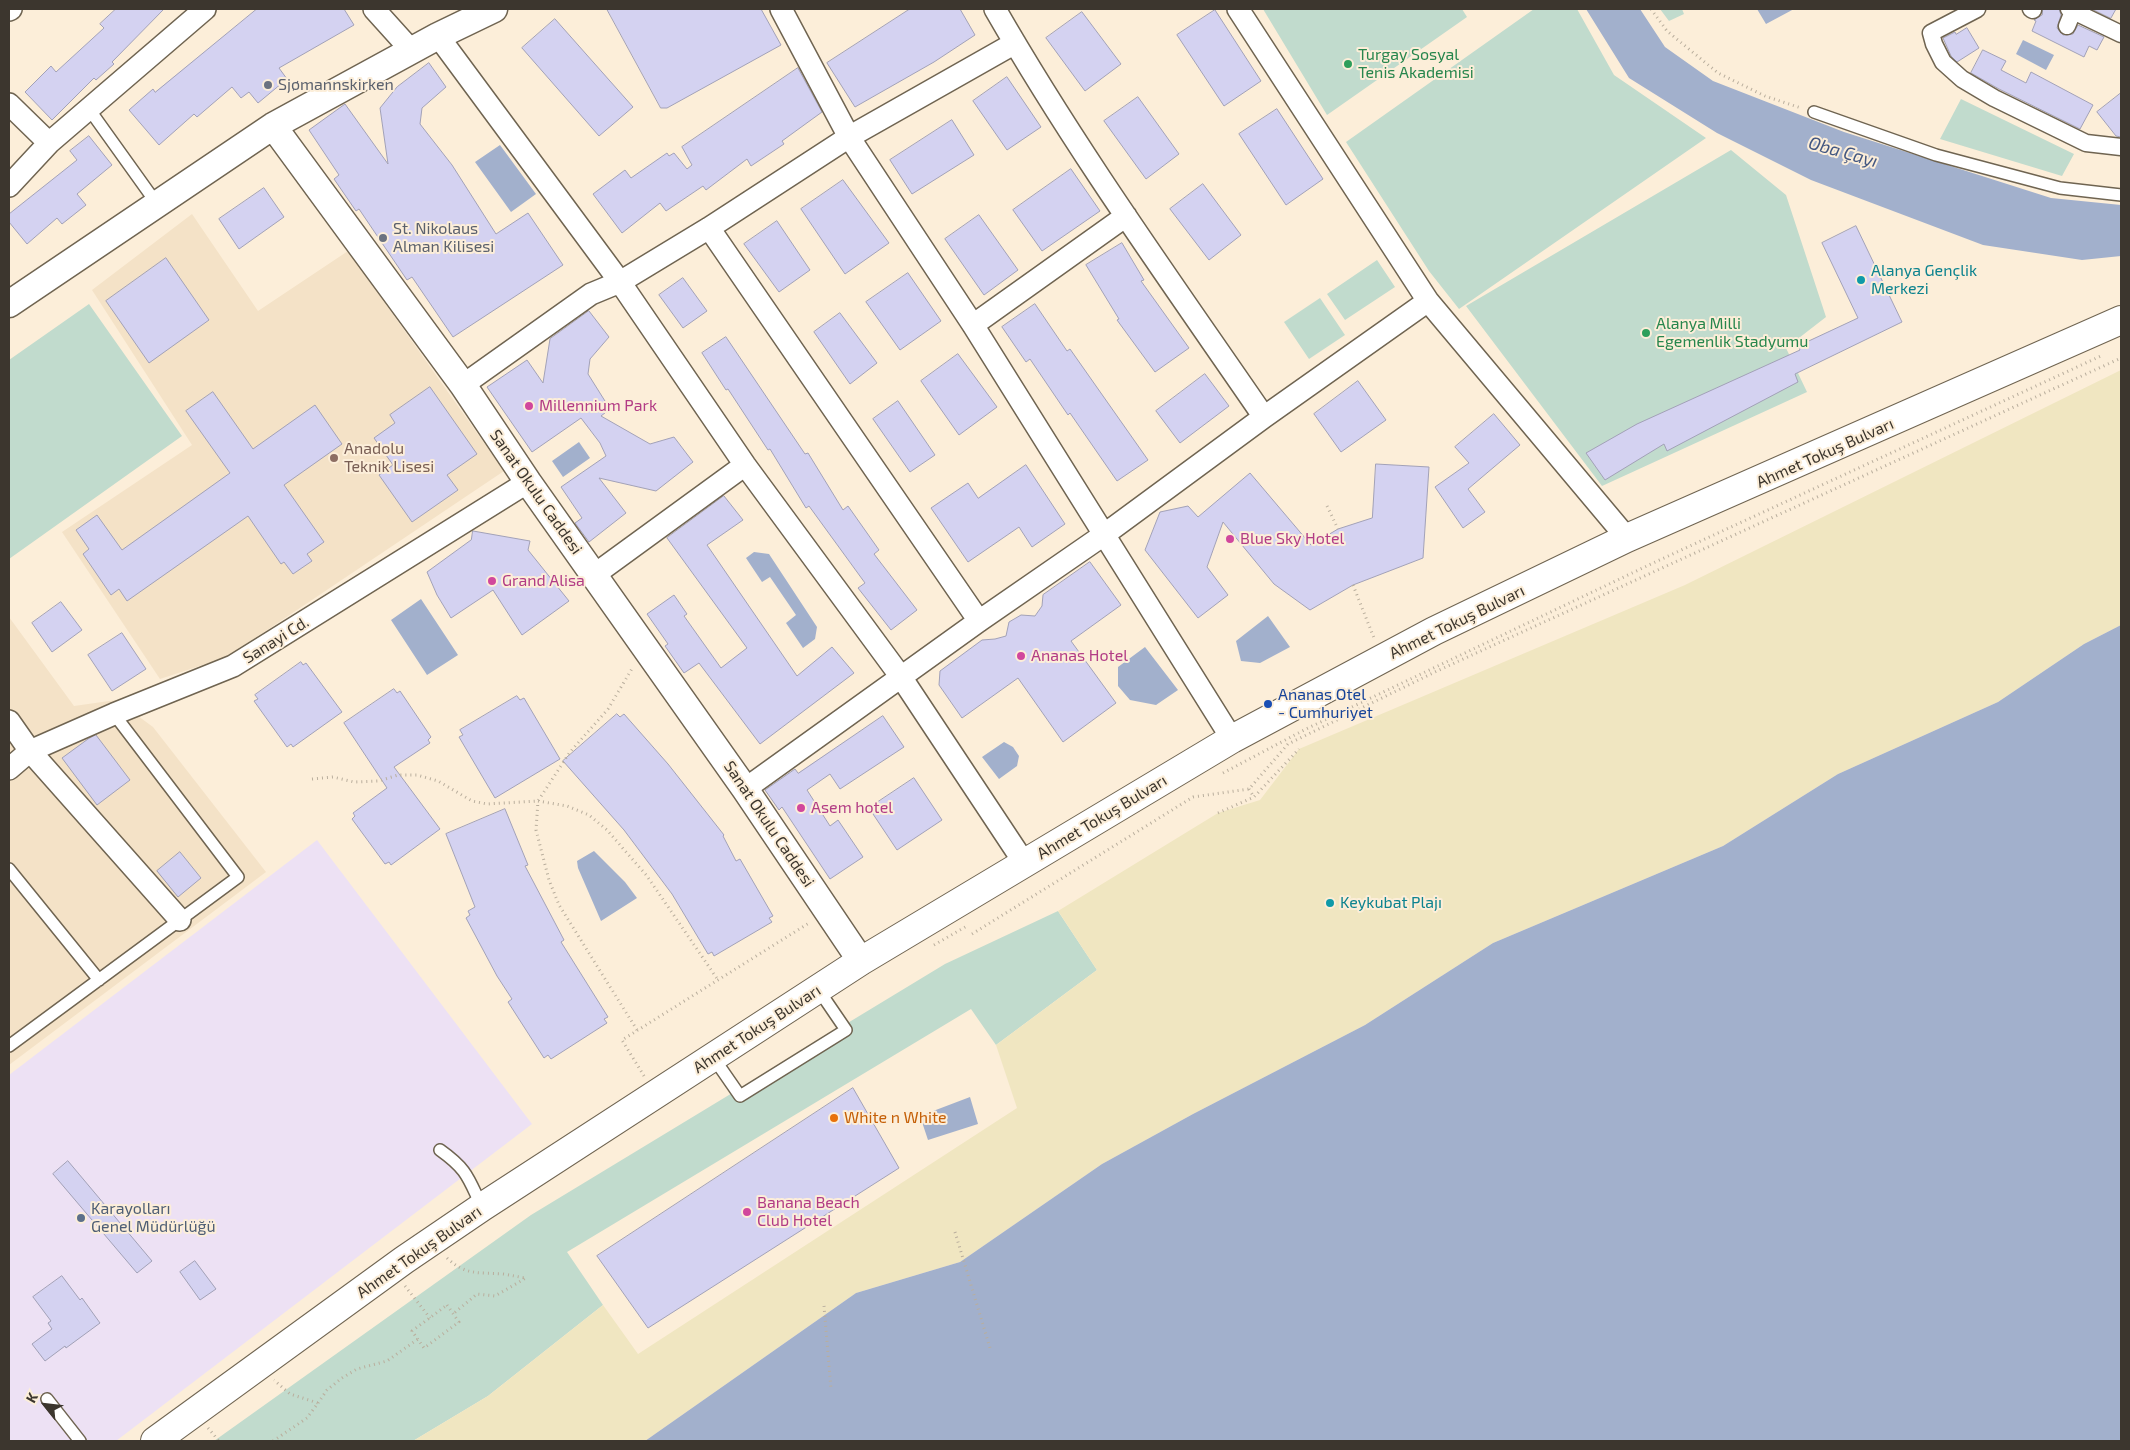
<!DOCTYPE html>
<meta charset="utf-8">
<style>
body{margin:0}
#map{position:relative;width:2130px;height:1450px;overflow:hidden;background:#fceed9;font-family:"Exo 2",sans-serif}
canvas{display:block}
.frame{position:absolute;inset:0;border:10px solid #3c362e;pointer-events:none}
.north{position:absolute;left:20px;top:1380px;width:50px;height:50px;-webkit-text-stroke:4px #fceed9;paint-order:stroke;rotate:299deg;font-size:14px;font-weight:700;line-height:20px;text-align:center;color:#3c362e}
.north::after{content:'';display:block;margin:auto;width:18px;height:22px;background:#3c362e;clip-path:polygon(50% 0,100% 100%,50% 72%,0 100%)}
</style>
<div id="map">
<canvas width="2130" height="1450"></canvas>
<div class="frame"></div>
<div class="north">K</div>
</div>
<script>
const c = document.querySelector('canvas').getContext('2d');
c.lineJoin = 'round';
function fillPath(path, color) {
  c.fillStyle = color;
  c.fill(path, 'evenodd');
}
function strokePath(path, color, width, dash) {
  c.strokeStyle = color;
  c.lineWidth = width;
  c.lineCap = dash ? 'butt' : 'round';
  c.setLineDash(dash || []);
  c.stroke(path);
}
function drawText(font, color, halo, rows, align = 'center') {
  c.font = font + ' "Exo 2",sans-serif';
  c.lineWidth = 4;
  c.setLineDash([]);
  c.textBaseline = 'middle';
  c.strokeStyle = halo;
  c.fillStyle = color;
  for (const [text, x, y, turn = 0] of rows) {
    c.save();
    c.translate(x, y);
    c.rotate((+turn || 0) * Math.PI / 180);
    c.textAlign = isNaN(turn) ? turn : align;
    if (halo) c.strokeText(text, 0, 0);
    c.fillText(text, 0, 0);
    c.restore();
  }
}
fillPath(new Path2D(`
 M317 840 532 1124 116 1441H9V1075Z`), '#ede1f4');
fillPath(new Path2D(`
 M192 214 258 311 348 251 504 471 227 657 160 679 62 532 192 445 92 290Z
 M9 617 74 706 116 700 153 727 266 872 9 1065Z`), '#f4e2c7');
fillPath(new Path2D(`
 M1263 9H1462L1467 17 1327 115Z
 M1534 9H1577L1614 75 1706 138 1459 309 1429 271 1346 142Z
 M1660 9H1682L1684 14 1669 21Z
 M1961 99 2074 154 2062 176 1940 139Z
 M1731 150 1786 195 1826 317 1786 348 1807 392 1602 486 1466 306Z
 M1377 260 1395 287 1345 320 1327 294Z
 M1320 298 1345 335 1309 359 1284 322Z
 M89 304 182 436 9 559V360Z
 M1058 911 1097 970 996 1045 971 1009 567 1252 603 1305 488 1396 413 1441H214L531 1215 945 964Z`), '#c1dbcd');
fillPath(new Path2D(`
 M2121 370V625L2084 644 1998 702 1838 774 1723 846 1493 943 1365 1025 1193 1114 1102 1164 960 1262 856 1293 645 1441H413L488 1396 603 1305 638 1354 1017 1108 996 1045 1097 970 1058 911 1218 813 1260 800 1299 749 1685 585Z`), '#f0e6c1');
fillPath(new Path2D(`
 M1586 9H1640L1665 47 1713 81 1844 132 2051 198 2121 205V256L2082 260 1983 245 1811 180 1717 133 1629 78Z
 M1757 9H1794L1766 24Z
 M2023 40 2054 55 2046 70 2016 54Z
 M500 145 536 194 511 212 475 162Z
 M579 442 590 458 563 477 552 461Z
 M754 552 769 554 817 627 815 639 803 648 786 623 796 615 770 577 762 582 746 558Z
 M421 599 458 655 427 675 391 620Z
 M1268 616 1290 647 1260 663 1241 661 1236 641Z
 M2121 625V1441H645L856 1293 960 1262 1102 1164 1193 1114 1365 1025 1493 943 1723 846 1838 774 1998 702 2084 644Z
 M1145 647 1178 690 1156 705 1130 700 1118 686V667Z
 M1004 742 1013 747 1019 756 1017 766 999 779 982 757Z
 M594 851 625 882 637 898 601 921 578 868 577 861Z
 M970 1097 978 1124 928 1140 920 1116Z`), '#a2b0cc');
const building = new Path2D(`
 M116 9H164L112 62 114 64 96 80 94 78 52 120 25 92 51 66 56 72 104 28 100 24Z
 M257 9H344L354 25 279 68 287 79 258 103 249 92 241 98 232 87 197 117 194 114 159 145 129 110 153 89 155 92Z
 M607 9H761L781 45 667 108H661Z
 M910 9H960L975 35 934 62 855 107 827 63Z
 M2043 9H2059L2061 15 2057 28 2063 35 2073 34 2078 25 2104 37 2097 50 2089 46 2084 57 2032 31 2036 21 2034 20 2042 15Z
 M2092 9H2116L2111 18Z
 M1215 10 1261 81 1224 106 1177 35Z
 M1082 12 1121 64 1085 91 1046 38Z
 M555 19 633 107 599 136 522 48Z
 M1967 28 1979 48 1957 62 1951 56 1943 38 1955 32 1956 34Z
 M1983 50 2006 61 2001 70 2026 83 2031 72 2093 105 2080 129 1999 89 1971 73Z
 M429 63 446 87 422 108 420 124 452 165 496 234 528 213 563 265 453 337 412 277 407 280 359 209 356 211 334 179 339 175 309 130 345 104 388 164 380 108 397 87Z
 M798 68 822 112 782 141 784 144 751 166 747 159 706 190 703 186 666 211 660 203 622 233 593 194 625 170 631 178 667 153 669 156 674 153 687 169 692 165 682 147Z
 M1007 77 1041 127 1007 150 973 101Z
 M2121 93V137L2116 136 2097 112Z
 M1138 97 1179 154 1146 179 1104 121Z
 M1277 109 1323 179 1286 205 1239 134Z
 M952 120 974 155 912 194 890 160Z
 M89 136 112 165 77 194 86 205 62 224 57 218 27 244 9 222V214L77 160 70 151Z
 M1071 169 1100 211 1042 251 1013 210Z
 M843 180 889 243 845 274 801 209Z
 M1203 184 1241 235 1209 260 1170 209Z
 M264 188 284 217 239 249 219 219Z
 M979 215 1018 270 984 295 945 239Z
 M777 221 810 270 779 292 744 244Z
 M1856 226 1902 322 1795 374 1798 382 1667 451 1664 444 1605 480 1586 453 1637 424 1800 350 1798 346 1858 318 1822 243Z
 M1122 243 1144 280 1141 281 1189 348 1155 372 1117 320 1119 319 1086 265Z
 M166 258 209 320 149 363 106 301Z
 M908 273 941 321 900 350 866 302Z
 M683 278 707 311 683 328 659 295Z
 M1035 304 1067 351 1070 349 1148 460 1117 481 1070 413 1068 415 1030 359 1026 362 1002 327Z
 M589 311 609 337 590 359 588 374 610 409 601 416 650 444 674 437 693 462 656 491 599 478 626 513 589 542 575 523 582 518 561 487 606 456 600 443 581 418 532 452 487 387 527 360 543 383 550 339Z
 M840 313 877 363 850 384 814 332Z
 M726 337 805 454 808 453 843 510 848 506 879 550 874 554 917 610 891 630 858 588 865 583 809 506 806 508 770 449 768 450 728 389 726 390 702 353Z
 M958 354 997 407 959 435 921 381Z
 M1205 374 1229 406 1180 443 1156 411Z
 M1358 381 1386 420 1341 452 1314 414Z
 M430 387 477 454 447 475 458 490 412 522 379 475 393 465 374 438 395 423 390 415Z
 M213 392 253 449 315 405 342 444 284 485 324 542 307 554 312 561 293 574 284 562 281 564 248 516 127 601 119 589 111 595 83 554 89 549 76 530 97 515 122 550 230 473 186 411Z
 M898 401 935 455 910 472 873 419Z
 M1494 414 1520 445 1468 489 1485 512 1463 528 1435 487 1469 463 1455 447Z
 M1376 464 1429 467 1423 558 1353 585 1310 610 1274 584 1223 522 1207 567 1228 595 1198 618 1145 550 1160 512 1188 506 1198 517 1250 473 1311 545 1338 529 1372 518Z
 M1026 465 1065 524 1032 547 1019 527 968 562 931 508 968 483 978 498Z
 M724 496 743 520 707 545 797 676 832 647 854 673 760 744 699 663 684 673 665 646 668 644 647 614 674 595 687 614 684 616 721 668 747 648 667 538Z
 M473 531 530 541 528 550 569 601 522 635 493 590 451 618 437 595 427 572 471 540Z
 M1090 562 1121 605 1071 641 1116 703 1063 742 1018 678 962 718 939 685 940 671 982 640 995 639 1006 636 1009 622 1021 615 1035 616 1042 606 1043 595Z
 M61 602 82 630 52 652 32 623Z
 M122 633 146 669 112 691 88 655Z
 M301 662 303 665 306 663 342 712 293 747 291 744 287 747 254 701 258 699 255 695Z
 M394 689 397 693 400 691 431 737 428 740 430 743 394 767 440 829 391 865 389 862 385 864 352 819 355 816 353 813 387 788 344 723Z
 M517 696 520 700 524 698 560 759 495 798 459 737 463 735 460 730Z
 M617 714 620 717 624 714 668 764 724 835 723 836 736 861 740 859 773 916 769 918 772 922 714 956 712 952 708 954 672 894 624 830 563 761Z
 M883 716 904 747 840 789 830 774 807 790 830 826 838 820 863 857 830 879 782 807 779 810 765 790 795 769 798 773Z
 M96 735 130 780 97 805 62 758 88 739Z
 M914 778 942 820 897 850 869 808Z
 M505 809 528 865 525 866 564 940 561 942 608 1017 604 1019 607 1023 551 1059 548 1055 544 1058 508 1002 512 999 497 976 466 918 470 915 468 911 475 907 446 834Z
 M180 852 201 878 178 897 157 871Z
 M853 1088 899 1168 648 1328 597 1256Z
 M68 1161 152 1261 137 1273 53 1174Z
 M195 1261 216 1289 200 1300 180 1272Z
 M62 1276 80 1300 82 1298 100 1323 66 1348 65 1346 45 1361 32 1344 52 1329 48 1323 51 1321 33 1297Z`);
fillPath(building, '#d4d2f1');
strokePath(building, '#a2a1b7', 1);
const service = new Path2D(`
 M89 109 157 204
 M1814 112 1936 155 2060 188 2121 195
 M9 869 99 980
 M9 1046 238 877 114 714
 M713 1057 740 1096 846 1030 818 989
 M440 1150C468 1170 468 1178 482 1207
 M47 1399 80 1441`);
const pedestrian = new Path2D(`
 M1977 9 1931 33 1934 44 1943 62 1962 79 1994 98 2086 143 2121 147
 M2031 9 2033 10
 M2069 9 2121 34
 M2067 26 2074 9`);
const minor = new Path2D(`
 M374 9 411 50
 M781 9 849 137 973 325 1232 739
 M995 9C1076 150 1172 283 1264 417
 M1238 9 1428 301 1627 538
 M9 10 11 9
 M438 36 620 282 745 465 901 677 1025 864
 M9 104 49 143
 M9 186 49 143 205 9
 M709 228 979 621
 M973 325 1126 216
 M463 385 591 294 620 282 709 228 849 137 1015 43
 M594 575 745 465
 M9 721 30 751 180 920
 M9 769 30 751 114 714 233 666 528 482
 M745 789 979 621 1105 534 1264 417 1428 301`);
const tertiary = new Path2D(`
 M273 126 463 385 528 482 745 789 861 961
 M9 304 273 126 438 36 494 9`);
const secondary = new Path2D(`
 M155 1441 404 1260 482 1207 861 961 1232 739 1434 631 1627 538 2121 320`);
strokePath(service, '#6f6451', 14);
strokePath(pedestrian, '#6f6451', 19);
strokePath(minor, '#6f6451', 24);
strokePath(tertiary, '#6f6451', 29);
strokePath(secondary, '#6f6451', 30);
strokePath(new Path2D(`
 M1651 9 1667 31 1718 73 1765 96 1801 108
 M1327 506 1338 529
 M1353 585 1374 638
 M1223 773 1306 729 1651 564 2103 355
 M312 779 333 777 354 782 379 781 398 775H417L438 781 472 801 487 804 538 801 570 752 608 709 633 667
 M1249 789 1254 797 1299 749
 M1218 813 1254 797
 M972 934 1193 797 1249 789 1288 744 1437 671 2121 358
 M934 945 967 926
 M637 1030 559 905 549 880 536 830 538 801 567 806 589 815 607 830 647 876 718 980
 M644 1076 622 1040 809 923
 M955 1232 990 1348
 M447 1258C466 1276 479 1272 503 1274 511 1275 518 1277 526 1278L495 1296 477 1294 453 1314
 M405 1286 430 1318
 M447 1305 459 1322 424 1348 412 1331Z
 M824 1306 831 1389
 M318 1403 327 1390 342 1378 357 1369 387 1361 418 1339
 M208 1428 219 1441
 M273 1441 307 1418 318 1403 290 1394 274 1380`), '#b9ae9d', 3, [1, 4]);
strokePath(service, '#fff', 11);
strokePath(pedestrian, '#fff', 16);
strokePath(minor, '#fff', 21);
strokePath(tertiary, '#fff', 26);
strokePath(secondary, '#fff', 28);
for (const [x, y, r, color] of [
 [1348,64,5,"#2e9e5b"],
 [268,85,5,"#6b7280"],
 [383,238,5,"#6b7280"],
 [1861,280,5,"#0f9aa8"],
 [1646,333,5,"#2e9e5b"],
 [529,406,5,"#d1479c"],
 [334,458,5,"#8d6e63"],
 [1230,539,5,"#d1479c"],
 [492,581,5,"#d1479c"],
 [1021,656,5,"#d1479c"],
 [1268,704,5,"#1a4fb4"],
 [801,808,5,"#d1479c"],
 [1330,903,5,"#0f9aa8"],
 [834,1118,5,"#e8710a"],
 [747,1212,5,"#d1479c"],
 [81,1218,5,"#5c6f8a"]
]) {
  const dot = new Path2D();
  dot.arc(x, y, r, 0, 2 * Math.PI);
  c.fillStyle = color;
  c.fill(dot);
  strokePath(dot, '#fceed9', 2);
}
drawText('16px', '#27864d', '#fceed9', [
 ["Turgay Sosyal",1358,55],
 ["Tenis Akademisi",1358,73],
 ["Alanya Milli",1656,324],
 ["Egemenlik Stadyumu",1656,342]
], 'left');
drawText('16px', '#5b616d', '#fceed9', [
 ["Sjømannskirken",278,85],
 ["St. Nikolaus",393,229],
 ["Alman Kilisesi",393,247]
], 'left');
drawText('16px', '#0d838f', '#fceed9', [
 ["Alanya Gençlik",1871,271],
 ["Merkezi",1871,289],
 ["Keykubat Plajı",1340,903]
], 'left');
drawText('16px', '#b23c85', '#fceed9', [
 ["Millennium Park",539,406],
 ["Blue Sky Hotel",1240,539],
 ["Grand Alisa",502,581],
 ["Ananas Hotel",1031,656],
 ["Asem hotel",811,808],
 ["Banana Beach",757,1203],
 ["Club Hotel",757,1221]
], 'left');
drawText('16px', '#785e54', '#fceed9', [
 ["Anadolu",344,449],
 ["Teknik Lisesi",344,467]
], 'left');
drawText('16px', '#3c362e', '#fceed9', [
 ["Ahmet Tokuş Bulvarı",1825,453,-24],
 ["Sanat Okulu Caddesi",536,492,55],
 ["Ahmet Tokuş Bulvarı",1457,622,-26],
 ["Sanayi Cd.",276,640,-32],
 ["Ahmet Tokuş Bulvarı",1102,817,-31],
 ["Sanat Okulu Caddesi",769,824,56],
 ["Ahmet Tokuş Bulvarı",757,1029,-33],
 ["Ahmet Tokuş Bulvarı",419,1252,-35]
]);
drawText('16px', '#164399', '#fceed9', [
 ["Ananas Otel",1278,695],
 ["- Cumhuriyet",1278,713]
], 'left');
drawText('16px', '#c56008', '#fceed9', [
 ["White n White",844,1118]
], 'left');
drawText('16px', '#4e5e75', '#fceed9', [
 ["Karayolları",91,1209],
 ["Genel Müdürlüğü",91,1227]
], 'left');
drawText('italic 18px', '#435781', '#fceed9', [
 ["Oba Çayı",1843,152,16]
]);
</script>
